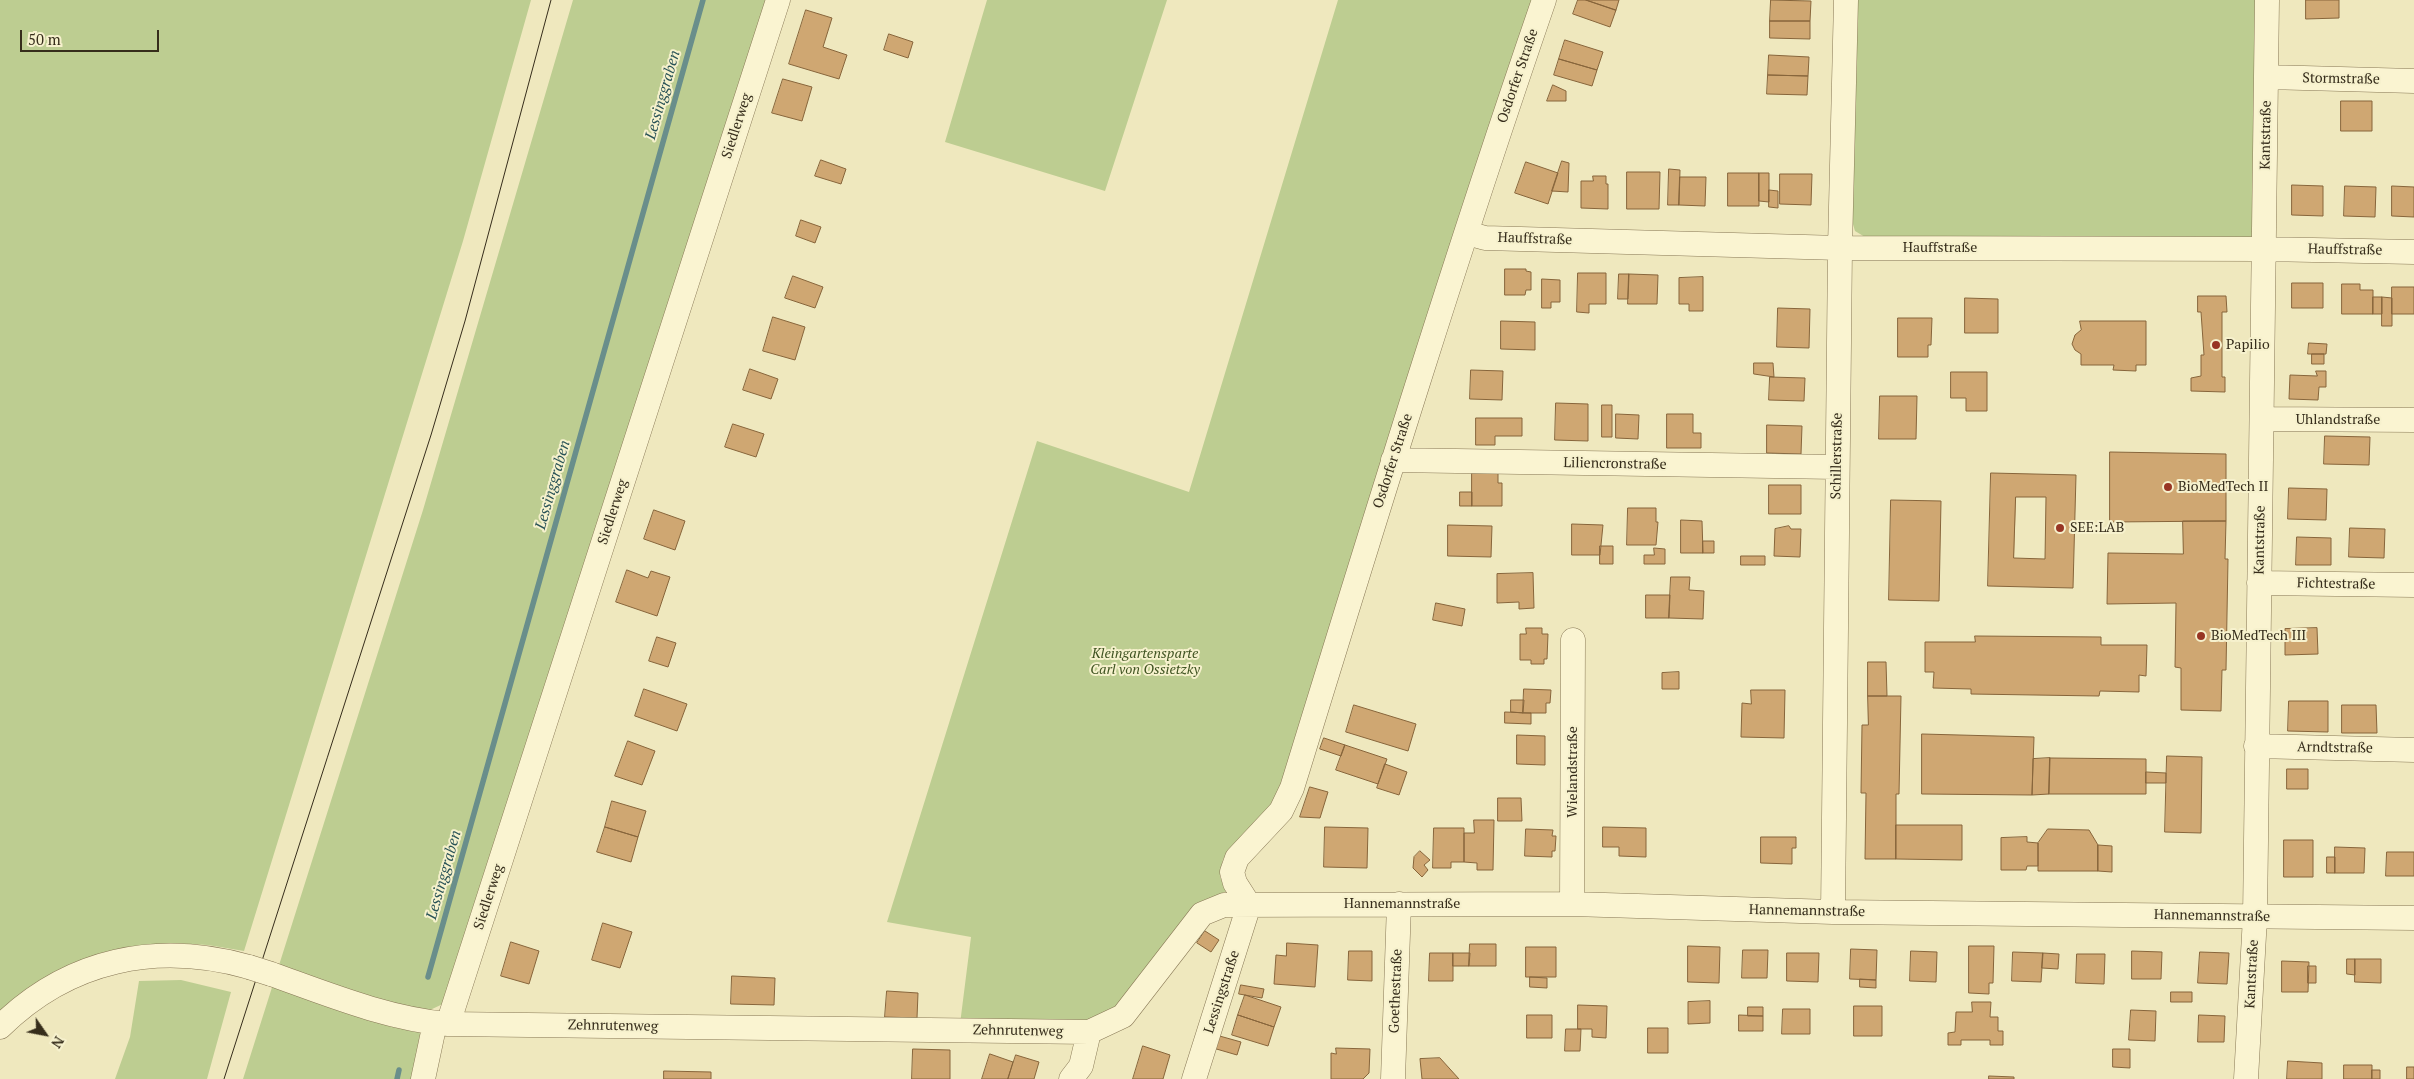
<!DOCTYPE html>
<meta charset="utf-8">
<style>
body{margin:0}
#map{position:relative;width:2414px;height:1079px;overflow:hidden;background:#efe8be;font-family:"PT Serif",serif}
canvas{display:block}
.north{position:absolute;left:20px;top:1009px;width:50px;height:50px;-webkit-text-stroke:4px #f6f1cd;paint-order:stroke;rotate:123deg;font-size:14px;font-weight:700;line-height:20px;text-align:center;color:#362d1b}
.north::after{content:'';display:block;margin:auto;width:18px;height:22px;background:#362d1b;clip-path:polygon(50% 0,100% 100%,50% 72%,0 100%)}
.scale{position:absolute;left:20px;top:30px;width:139px;height:22px;box-sizing:border-box;border:2px solid #362d1b;border-top:0;padding-left:6px;font-size:15px;line-height:18px;white-space:nowrap;color:#362d1b;-webkit-text-stroke:4px #f6f1cd;paint-order:stroke}
</style>
<div id="map">
<canvas width="2414" height="1079"></canvas>
<div class="north">N</div>
<div class="scale">50 m</div>
</div>
<script>
const c = document.querySelector('canvas').getContext('2d');
c.lineJoin = 'round';
function fillPath(path, color) {
  c.fillStyle = color;
  c.fill(path, 'evenodd');
}
function strokePath(path, color, width, dash) {
  c.strokeStyle = color;
  c.lineWidth = width;
  c.lineCap = dash ? 'butt' : 'round';
  c.setLineDash(dash || []);
  c.stroke(path);
}
function drawText(font, color, halo, rows, align = 'center') {
  c.font = font + ' "PT Serif",serif';
  c.lineWidth = 4;
  c.setLineDash([]);
  c.textBaseline = 'middle';
  c.strokeStyle = halo;
  c.fillStyle = color;
  for (const [text, x, y, turn = 0] of rows) {
    c.save();
    c.translate(x, y);
    c.rotate((+turn || 0) * Math.PI / 180);
    c.textAlign = isNaN(turn) ? turn : align;
    if (halo) c.strokeText(text, 0, 0);
    c.fillText(text, 0, 0);
    c.restore();
  }
}
fillPath(new Path2D(`
 M0 0H531L463 241 244 951 208 945 174 943 141 947 0 1015Z
 M573 0H770L447 1002 430 1010 415 1079H243L423 510Z
 M987 0H1167L1105 191 945 142Z
 M1338 0H1538L1281 787 1272 806 1223 859 1220 877 1227 891 1194 905 1116 1008 1085 1022 960 1024 971 937 887 922 1037 441 1189 492Z
 M1858 0H2257L2255 236 2251 242 1865 237 1855 231 1852 221Z
 M181 980 231 992 207 1079H115L130 1037 139 981Z`), '#bdcd91');
strokePath(new Path2D(`
 M428 977 703 0
 M397 1079 399 1070`), '#698e8b', 5.5);
const building = new Path2D(`
 M1578 0H1586L1616 10 1610 27 1573 14Z
 M1586 0H1619L1616 10Z
 M1771 0 1811 1 1810 21H1770Z
 M2306 0H2339V18L2306 19Z
 M806 10 832 18 823 47 847 55 839 79 789 64Z
 M1770 21H1810V39L1770 38Z
 M889 34 913 42 908 58 884 50Z
 M1565 40 1603 52 1597 70 1559 59Z
 M1769 55 1809 57 1808 76 1768 75Z
 M1559 59 1597 70 1592 86 1554 75Z
 M1768 75 1808 76 1807 95 1767 94Z
 M783 79 812 87 802 121 772 113Z
 M1553 85 1566 91V101H1547Z
 M2341 101H2372V131H2341Z
 M821 160 846 169 841 184 815 176Z
 M1562 161 1569 163 1568 192 1552 191Z
 M1526 162 1558 173 1548 204 1515 193Z
 M1669 169 1680 170 1679 205H1668Z
 M1627 172H1660L1659 209H1627Z
 M1728 173H1759V206H1728Z
 M1759 173H1769V202L1759 201Z
 M1780 174H1812L1811 205 1780 204Z
 M1593 176H1606V184H1608V209L1581 208V181H1593Z
 M1680 177H1706L1705 206 1679 205Z
 M2292 185 2323 186V216L2292 215Z
 M2345 186 2376 187 2375 217 2344 216Z
 M2392 186 2414 187V217L2392 216Z
 M1769 190 1778 191V208L1769 207Z
 M801 220 821 227 815 243 796 236Z
 M1505 269H1526V271L1531 272V290H1526L1525 295H1505Z
 M1578 273H1606V304H1589V313L1577 312Z
 M1619 274H1629L1628 299H1618Z
 M1629 274 1658 275 1657 304H1628Z
 M793 276 823 287 815 308 785 298Z
 M1703 277V311H1689V304H1679V278Z
 M1542 279 1560 280V302H1551V308H1542Z
 M2292 283H2323V308H2292Z
 M2342 284H2360V290H2373V314H2342Z
 M2392 287H2414V314H2392Z
 M2198 296H2226L2227 312H2222V377H2225V392L2191 391V378L2201 376V355H2204L2201 312H2198Z
 M2373 297H2382V314H2373Z
 M2382 297 2392 298V326H2382Z
 M1965 298 1998 299V333H1965Z
 M1778 308 1810 309 1809 348 1777 347Z
 M773 317 805 327 795 360 763 351Z
 M1898 318H1932L1931 345H1928V357H1898Z
 M1501 321 1535 322V350L1501 349Z
 M2080 321H2146V365H2136V371L2113 370 2114 365H2081V354L2075 350 2072 344 2075 335 2081 330Z
 M2309 343 2327 344 2326 354H2308Z
 M2312 354H2324V364H2312Z
 M1754 363H1773L1774 377 1754 374Z
 M750 369 778 379 771 399 743 390Z
 M1471 370 1503 371 1502 400 1470 399Z
 M2316 371H2326V387H2319L2318 400 2289 399 2290 375 2317 376Z
 M1951 372H1987V411H1966V398H1951Z
 M1770 377 1805 378 1804 401 1769 400Z
 M1880 396H1917L1916 439H1879Z
 M1556 403 1588 404V441L1555 440Z
 M1602 405H1612V437H1602Z
 M1616 414 1639 415 1638 439 1616 438Z
 M1667 414H1693V433H1701V448H1667Z
 M1476 418H1522V436H1495V445H1476Z
 M733 424 764 434 756 457 725 447Z
 M1767 425 1802 426 1801 454 1767 453Z
 M2325 436 2370 437 2369 465 2324 464Z
 M2110 452 2226 454V521L2110 522Z
 M1472 473H1498V483H1502V506H1472Z
 M1991 473 2076 475 2073 588 1988 586ZM2016 497H2046L2045 559 2014 558Z
 M1769 485H1801V514H1769Z
 M2289 488 2327 489 2326 520 2288 519Z
 M1460 492H1472V506H1460Z
 M1891 500 1941 501 1939 601 1889 600Z
 M1628 508H1656V522H1658L1656 545H1627Z
 M654 510 685 521 675 550 644 539Z
 M1681 520 1702 521 1703 553H1681Z
 M2183 521H2226L2225 559H2228L2226 670H2222L2221 711 2181 710V668L2175 667 2176 603 2107 604 2108 553 2183 554Z
 M1572 524 1603 525 1600 555H1572Z
 M1448 525 1492 526 1491 557 1448 556Z
 M1789 526 1791 529H1801L1800 557 1774 556 1775 529Z
 M2350 528 2385 529 2384 558 2349 557Z
 M2297 537 2331 538V565H2296Z
 M1703 541H1714V553H1703Z
 M1600 546H1613V564H1600Z
 M1654 548 1665 549V564H1644V555H1654Z
 M1741 556H1765V565H1741Z
 M627 570 648 578 651 571 670 577 657 616 616 602Z
 M1533 573 1534 608 1519 609V602L1497 603V574Z
 M1671 577H1690L1689 590 1704 591 1703 619 1669 618Z
 M1646 595H1670L1669 618H1646Z
 M1436 603 1465 609 1462 626 1433 620Z
 M1526 628H1542V634H1548L1547 659H1544V664H1531V660H1520V634H1526Z
 M2317 628 2318 654 2285 655V629Z
 M1975 636 2101 637V645H2147L2146 676 2139 675V692L2100 691 2099 696 1971 694V689L1933 688 1934 672H1925V642H1975Z
 M657 637 676 643 668 667 649 661Z
 M1868 662H1886L1887 696H1868Z
 M1679 672V689H1662V673Z
 M644 689 687 704 677 731 635 716Z
 M1524 689 1551 690 1550 703H1546V713H1523Z
 M1751 690H1785L1784 738 1741 737 1742 703 1751 704Z
 M1868 696H1901L1899 794H1896V859H1865L1866 793H1861L1862 725H1868Z
 M1511 700H1524L1523 713 1511 712Z
 M2289 701H2328V732L2288 731Z
 M1354 705 1416 724 1408 751 1346 732Z
 M2342 705H2376L2377 733H2342Z
 M1505 712 1531 713V724L1505 723Z
 M1922 734 2034 737 2032 795 1922 794Z
 M1517 735 1545 736V765L1517 764Z
 M1324 738 1345 745 1341 756 1320 749Z
 M628 741 655 751 642 785 615 776Z
 M1345 745 1387 759 1378 784 1336 770Z
 M2167 756 2202 757 2201 833 2165 832Z
 M2050 758 2146 759V794H2049Z
 M2050 758 2049 794 2032 795 2033 759Z
 M1385 764 1407 772 1399 795 1377 788Z
 M2287 769H2308V789H2287Z
 M2146 772 2166 773V783H2146Z
 M1310 787 1328 792 1320 818 1300 817Z
 M1498 798H1521L1522 821H1498Z
 M612 801 646 811 638 837 605 827Z
 M1474 820H1494L1493 870H1477V863L1464 862V833H1474Z
 M1896 825H1962V860L1896 859Z
 M605 827 638 837 631 862 597 852Z
 M1325 827 1368 828 1367 868 1324 867Z
 M1603 827 1646 828V857L1619 856V847H1603Z
 M1434 828H1464V862H1451V868H1433Z
 M1526 829 1553 830 1552 836H1556L1555 851H1552V857L1525 856Z
 M2048 829 2089 830 2098 845V871H2038V843Z
 M1761 837H1796V848H1792V864L1761 863Z
 M2027 837V842L2038 843V866H2027L2026 870H2001V838Z
 M2284 840H2313V877H2284Z
 M2098 845 2112 846V872L2098 871Z
 M2335 847 2365 848 2364 873H2335Z
 M1420 851 1430 860 1424 865 1428 870 1422 877 1413 868 1414 857Z
 M2387 852H2414V876H2386Z
 M2327 857H2335V873H2327Z
 M603 923 632 932 620 968 592 960Z
 M1205 931 1219 940 1211 952 1197 943Z
 M511 942 539 951 529 984 501 976Z
 M1287 943 1318 945 1315 987 1274 984 1276 955 1286 956Z
 M1470 944H1496V966H1469Z
 M1688 946 1720 947 1719 983 1688 982Z
 M1969 946H1994L1993 983H1989V994L1969 993Z
 M1526 947H1556V977H1526Z
 M1851 949 1877 950 1876 980 1850 979Z
 M1743 950H1768L1767 978H1742Z
 M1349 951H1372V981L1348 980Z
 M1911 951 1937 952 1936 982 1910 981Z
 M2132 951 2162 952 2161 979H2132Z
 M2013 952 2043 953 2041 982 2012 981Z
 M2200 952 2229 953 2227 984 2198 983Z
 M1430 953H1453V981H1429Z
 M1453 953H1470L1469 966H1453Z
 M1787 953H1819L1818 982 1787 981Z
 M2043 953 2059 954 2058 969 2042 968Z
 M2077 954H2105L2104 984 2076 983Z
 M2347 959H2355V975L2347 974Z
 M2355 959H2381V983L2355 982Z
 M2282 961 2309 962 2308 992H2282Z
 M2308 966H2316V983H2308Z
 M732 976 775 978 774 1005 731 1004Z
 M1530 977 1547 978V988L1530 987Z
 M1860 979 1876 980V988L1860 987Z
 M1241 985 1264 989 1262 998 1239 994Z
 M887 991 918 993 917 1018 885 1017Z
 M2171 992H2192V1002H2171Z
 M1245 995 1281 1007 1274 1027 1238 1015Z
 M1710 1001V1023L1688 1024V1002Z
 M1972 1002H1991L1990 1017H1998V1031H2003V1045H1990V1040H1961V1045H1948V1033L1955 1032 1956 1012H1972Z
 M1578 1005 1607 1006 1606 1038 1592 1037V1029H1578Z
 M1854 1006H1882V1036H1854Z
 M1748 1007H1763V1016H1748Z
 M1783 1009H1810V1034H1782Z
 M2131 1010 2156 1011 2155 1041 2129 1040Z
 M1238 1015 1274 1027 1268 1046 1232 1035Z
 M1527 1015H1552V1038H1527Z
 M1739 1015 1763 1016V1031H1739Z
 M2199 1015 2225 1016 2224 1042H2198Z
 M1648 1028H1668V1053H1648Z
 M1566 1029H1581L1580 1051H1565Z
 M1216 1035 1241 1042 1237 1055 1213 1048Z
 M1143 1046 1170 1055 1163 1079H1133Z
 M1336 1048 1370 1049 1369 1073 1363 1079H1331V1053L1336 1054Z
 M913 1049 950 1050V1079H912Z
 M2113 1049H2130V1068L2113 1067Z
 M990 1054 1013 1062 1008 1079H982Z
 M1016 1055 1039 1062 1034 1079H1008Z
 M1440 1058 1459 1079H1422L1420 1059Z
 M2288 1061 2322 1063V1079H2287Z
 M2344 1065H2372V1079H2344Z
 M2407 1067H2414V1079H2407Z
 M2372 1070H2380V1079H2372Z
 M664 1071 711 1072V1079H664Z
 M1989 1076 2014 1077V1079H1989Z`);
fillPath(building, '#cfa772');
strokePath(building, '#87653b', 1);
const minor = new Path2D(`
 M2267 77 2414 81
 M1467 233 1485 238 1840 248 2263 249 2414 252
 M2263 419 2414 420
 M1393 460 1837 467
 M2259 583 2414 585
 M2256 746 2414 750
 M1572 904 1573 640
 M1249 905 1235 883 1232 872 1237 858 1281 811 1292 788C1373 525 1454 261 1544 0
 M1833 912 1840 248 1846 0
 M271 974C327 994 388 1019 448 1024L1089 1032 1123 1016 1202 914 1224 905 1572 904 1833 912 2414 918
 M448 1024 778 0
 M0 1027C69 959 157 941 249 967
 M423 1079 435 1023
 M1071 1079 1081 1066 1089 1032
 M1194 1079 1249 905
 M1393 1079 1399 904
 M2246 1079 2255 917 2267 0`);
strokePath(minor, '#887856', 25);
strokePath(minor, '#faf4d1', 24);
strokePath(new Path2D(`
 M224 1079 431 435 465 321 551 0`), '#362d1b', 1);
const minorBridge = new Path2D(`
 M249 967 271 974`);
strokePath(minorBridge, '#887856', 25, []);
strokePath(minorBridge, '#faf4d1', 24);
for (const [x, y, r, color] of [
 [2216,345,5,"#983524"],
 [2168,487,5,"#983524"],
 [2060,528,5,"#983524"],
 [2201,636,5,"#983524"]
]) {
  const dot = new Path2D();
  dot.arc(x, y, r, 0, 2 * Math.PI);
  c.fillStyle = color;
  c.fill(dot);
  strokePath(dot, '#f6f1cd', 2);
}
drawText('14px', '#362d1b', '#f6f1cd', [
 ["Osdorfer Straße",1518,76,-71],
 ["Stormstraße",2341,79,1],
 ["Siedlerweg",737,126,-72],
 ["Kantstraße",2266,135,-89],
 ["Hauffstraße",1535,239,2],
 ["Hauffstraße",1940,248],
 ["Hauffstraße",2345,250,1],
 ["Uhlandstraße",2338,420],
 ["Schillerstraße",1837,456,-89],
 ["Osdorfer Straße",1393,461,-72],
 ["Liliencronstraße",1615,464,1],
 ["Siedlerweg",613,512,-72],
 ["Kantstraße",2260,540,-89],
 ["Fichtestraße",2336,584,1],
 ["Arndtstraße",2335,748,1],
 ["Wielandstraße",1573,772,-90],
 ["Siedlerweg",489,897,-72],
 ["Hannemannstraße",1402,904],
 ["Hannemannstraße",1807,911,1],
 ["Hannemannstraße",2212,916,1],
 ["Kantstraße",2252,974,-87],
 ["Goethestraße",1396,991,-88],
 ["Lessingstraße",1222,992,-72],
 ["Zehnrutenweg",613,1026,1],
 ["Zehnrutenweg",1018,1031,1]
]);
drawText('14px', '#362d1b', '#f6f1cd', [
 ["Papilio",2226,345],
 ["BioMedTech II",2178,487],
 ["SEE:LAB",2070,528],
 ["BioMedTech III",2211,636]
], 'left');
drawText('italic 14px', '#3f5321', '#f6f1cd', [
 ["Kleingartensparte",1145,654],
 ["Carl von Ossietzky",1145,670]
]);
drawText('italic 15px', '#2a5357', '#f6f1cd', [
 ["Lessinggraben",663,95,-74],
 ["Lessinggraben",553,485,-74],
 ["Lessinggraben",444,875,-74]
]);
</script>
